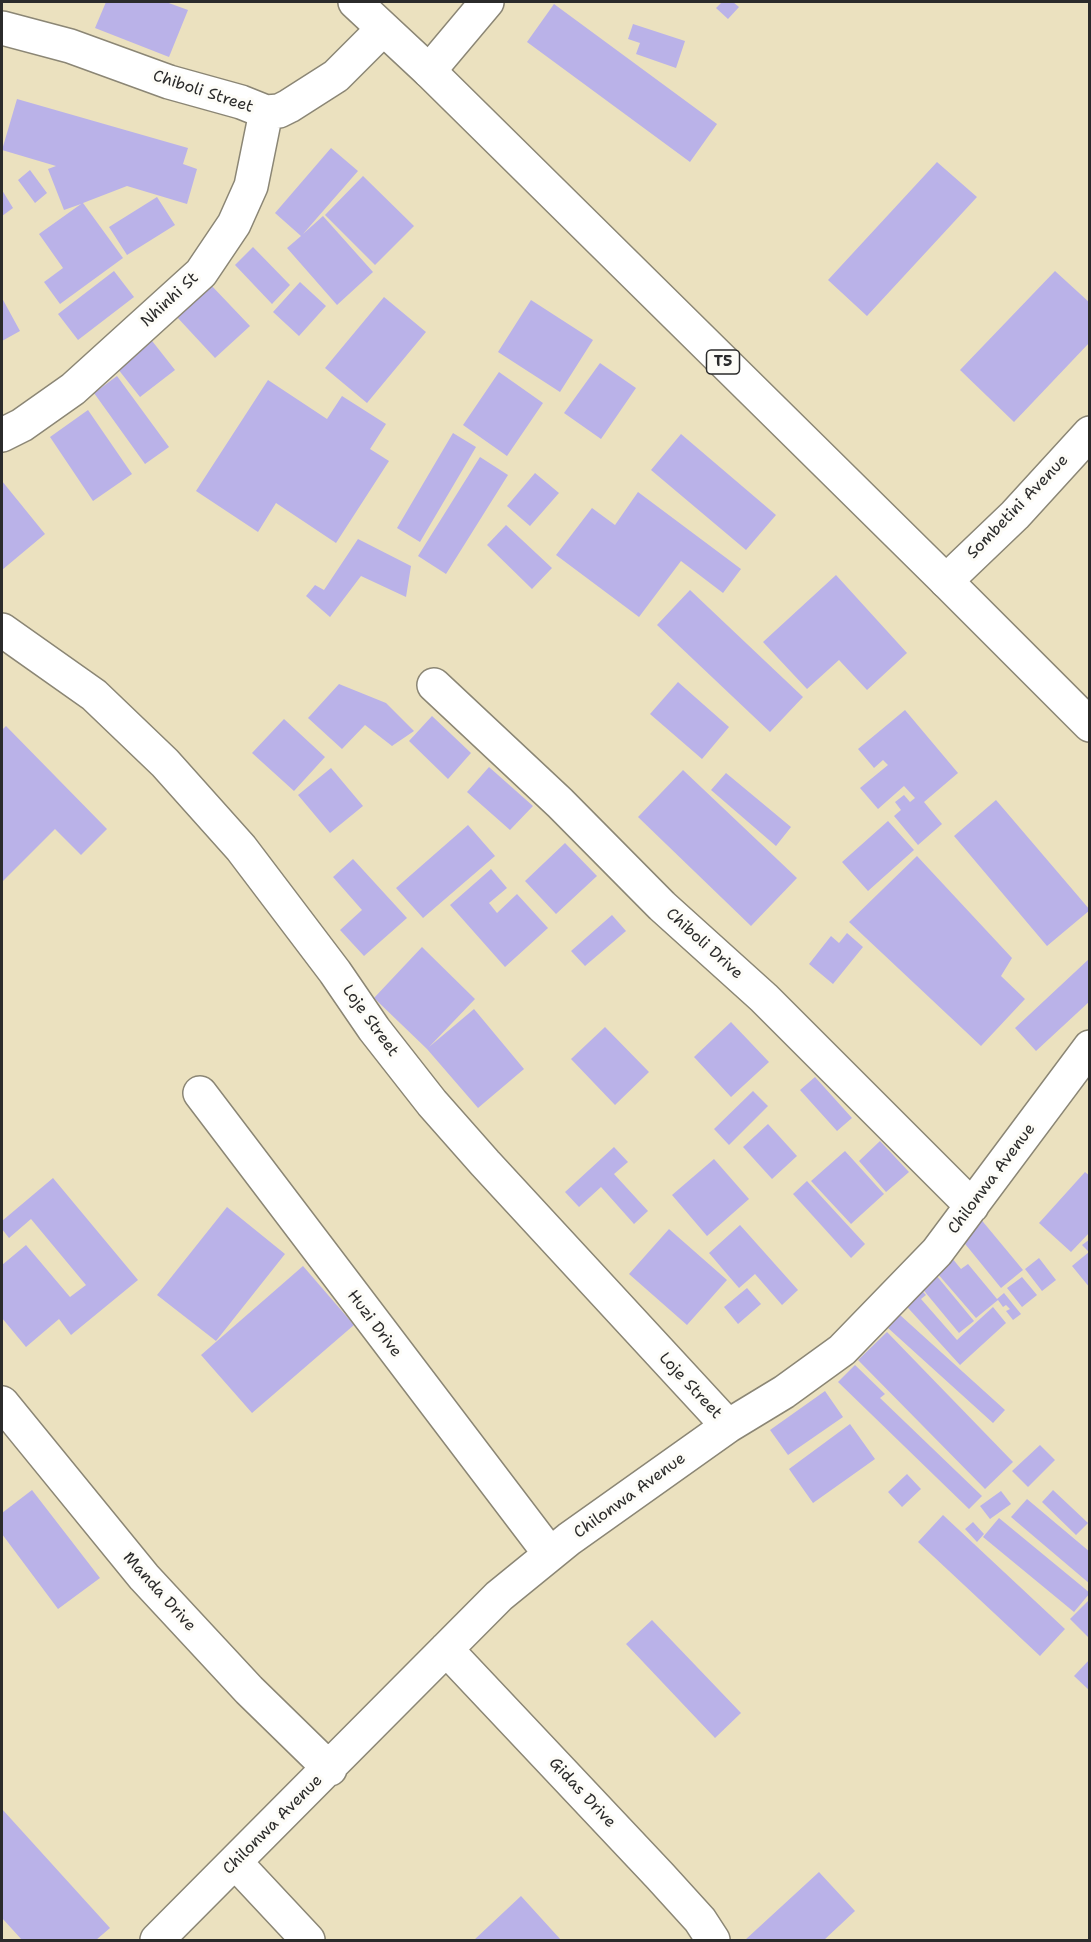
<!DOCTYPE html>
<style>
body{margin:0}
#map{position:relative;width:1091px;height:1942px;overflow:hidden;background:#ebe1bf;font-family:"Shantell Sans",sans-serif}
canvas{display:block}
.frame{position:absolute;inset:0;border:3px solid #2b2b2b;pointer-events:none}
</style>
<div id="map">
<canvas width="1091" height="1942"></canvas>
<div class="frame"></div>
</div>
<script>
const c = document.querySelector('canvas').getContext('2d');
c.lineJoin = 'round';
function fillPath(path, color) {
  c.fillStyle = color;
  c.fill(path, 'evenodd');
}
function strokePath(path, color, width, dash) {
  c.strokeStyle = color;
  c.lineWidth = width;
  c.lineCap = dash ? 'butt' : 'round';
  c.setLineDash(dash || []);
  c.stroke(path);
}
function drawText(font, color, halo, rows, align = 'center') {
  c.font = font + ' "Shantell Sans",sans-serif';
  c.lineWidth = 6;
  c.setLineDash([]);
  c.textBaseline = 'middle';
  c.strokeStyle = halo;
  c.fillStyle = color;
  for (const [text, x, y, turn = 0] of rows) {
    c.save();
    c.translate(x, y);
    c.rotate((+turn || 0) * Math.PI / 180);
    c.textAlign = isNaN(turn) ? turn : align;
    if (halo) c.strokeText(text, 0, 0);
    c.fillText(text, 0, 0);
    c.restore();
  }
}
fillPath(new Path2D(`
 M106 2H166L188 10 169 57 95 28Z
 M722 2H733L739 7 728 19 716 8Z
 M554 4 717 124 690 162 527 42Z
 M633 24 685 41 676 68 636 54 640 43 628 39Z
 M17 99 188 148 183 164 197 169 187 204 127 186 83 203 123 258 60 304 44 282 63 268 39 234 81 204 64 210 48 169 56 166 2 150Z
 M331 148 358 171 303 234 323 216 373 272 337 305 287 248 301 236 275 213Z
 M937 162 977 197 867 316 828 280Z
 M30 170 47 193 35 203 18 180Z
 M363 176 414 226 375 265 325 215Z
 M2 190 13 208 2 216Z
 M157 197 175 225 127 255 109 227Z
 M253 247 290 285 272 304 235 265Z
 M114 271 134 297 78 340 58 314Z
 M1055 271 1090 303V342L1014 422 960 370Z
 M300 282 326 306 299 336 273 312Z
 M210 284 250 326 215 358 176 316Z
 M384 297 426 332 367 403 325 368Z
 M2 298 20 331 2 341Z
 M531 300 593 340 560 392 498 352Z
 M149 337 175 370 140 397 114 364Z
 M600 363 636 388 601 439 564 413Z
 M499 372 543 403 507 456 463 425Z
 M117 376 169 447 145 464 94 393Z
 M268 380 327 419 342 396 386 424 370 449 389 461 336 543 276 503 258 532 196 491Z
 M88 410 132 474 93 501 50 437Z
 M453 433 476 447 420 542 397 528Z
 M681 434 776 515 746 550 651 470Z
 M480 457 508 475 446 574 418 556Z
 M535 473 559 493 530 526 507 506Z
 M2 481 45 534 2 570Z
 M638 492 741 569 723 593 681 561 639 617 556 555 592 508 615 525Z
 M506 525 552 568 532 589 487 545Z
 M358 539 411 566 406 597 361 576 330 617 306 596 315 585 324 590Z
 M836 575 907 653 867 690 839 660 807 689 763 642Z
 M690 590 803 697 770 732 657 625Z
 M678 682 729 727 702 759 650 714Z
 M339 684 386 703 414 731 392 746 365 725 342 749 308 718Z
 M905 710 958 773 924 802 942 824 918 845 894 816 901 810 895 802 904 795 910 802 915 798 904 786 878 809 860 788 888 765 883 760 874 768 858 749Z
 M432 716 471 753 448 779 409 741Z
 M284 719 325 757 294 791 252 753Z
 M6 726 107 829 81 855 55 829 2 882V730Z
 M489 767 533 806 510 830 467 792Z
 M331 768 363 806 330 833 298 795Z
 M683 770 797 878 751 926 638 817Z
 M726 773 791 827 776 846 711 790Z
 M996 800 1090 910 1047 946 954 836Z
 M888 821 914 850 868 891 842 862Z
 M468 825 495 856 423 918 396 888Z
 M565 843 597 876 556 914 525 881Z
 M917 856 1012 958 1001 976 1025 999 981 1046 849 922Z
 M353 859 407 918 364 956 340 930 362 910 333 877Z
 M491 869 507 888 489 903 497 913 517 894 548 928 505 967 450 905Z
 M612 915 626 931 585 966 571 951Z
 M847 933 863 947 833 984 809 964 831 936 839 943Z
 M422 947 475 999 429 1047 474 1009 524 1069 478 1108 427 1049 374 998Z
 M1090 958V1001L1036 1051 1015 1028Z
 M731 1022 769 1062 731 1097 694 1057Z
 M605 1027 649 1072 615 1105 571 1059Z
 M815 1077 852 1118 837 1131 800 1090Z
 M753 1091 768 1106 729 1145 714 1129Z
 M768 1124 797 1156 772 1179 743 1147Z
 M880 1141 909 1172 886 1192 859 1161Z
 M614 1147 628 1162 614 1174 648 1211 634 1224 601 1187 579 1207 565 1192Z
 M845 1151 884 1194 851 1224 811 1181Z
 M714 1159 749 1199 707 1236 672 1195Z
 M1085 1172 1090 1176V1232L1071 1252 1039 1223Z
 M53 1178 138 1280 71 1335 59 1319 26 1347 2 1318V1265L26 1245 70 1297 86 1285 31 1219 9 1238 2 1229V1221Z
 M807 1181 865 1244 851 1258 793 1194Z
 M227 1207 285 1254 216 1341 157 1295Z
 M979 1217 1023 1270 1001 1288 957 1234Z
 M740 1225 798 1290 782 1305 755 1274 739 1288 709 1253Z
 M669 1229 727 1280 687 1325 629 1274Z
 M1090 1239V1288L1072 1266 1089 1252 1082 1245Z
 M947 1252 961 1269 968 1264 997 1299 1004 1293 1021 1314 1013 1320 1006 1311 1010 1309 1006 1305 1003 1307 998 1300 976 1318 931 1266Z
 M1039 1258 1056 1280 1042 1291 1025 1269Z
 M303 1266 354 1325 252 1413 201 1355Z
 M931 1269 974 1321 959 1333 916 1281Z
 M1022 1277 1037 1295 1022 1307 1007 1288Z
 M916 1284 926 1295 921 1299 957 1340 993 1307 1006 1323 960 1365 899 1298Z
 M747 1288 761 1304 738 1324 724 1307Z
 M900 1315 1005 1410 993 1423 888 1328Z
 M887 1332 1013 1462 985 1489 858 1360Z
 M855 1365 885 1394 880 1398 982 1496 969 1509 838 1382Z
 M825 1391 843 1417 788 1455 770 1430Z
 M850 1424 875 1459 813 1503 789 1469Z
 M1040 1445 1055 1460 1028 1487 1012 1471Z
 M907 1474 921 1489 902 1507 888 1492Z
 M32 1490 100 1578 58 1609 2 1534V1513Z
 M1053 1490 1088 1523 1076 1535 1042 1502Z
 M1001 1491 1011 1504 990 1519 980 1506Z
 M1027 1499 1090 1552V1584L1011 1517Z
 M943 1515 1065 1629 1040 1656 918 1542Z
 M999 1518 1090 1593 1074 1612 983 1537Z
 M973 1522 984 1534 977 1542 965 1529Z
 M1090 1599V1636L1088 1637 1070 1619Z
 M652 1620 741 1713 715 1738 626 1644Z
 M1090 1659V1691L1074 1676Z
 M2 1809 110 1928 96 1940H22L2 1918Z
 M819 1872 855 1911 824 1940H745Z
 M521 1896 561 1940H474Z`), '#bab2e8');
const minor = new Path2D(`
 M2 28 70 46 169 82 241 102 266 112 279 111 289 106 336 76 383 29
 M429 71 487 2
 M2 435 22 425 73 389 201 273 234 224 251 186 266 112
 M946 581 1015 515 1090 433
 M2 630 94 695 165 763 241 848 335 972 374 1029 432 1103 485 1163 728 1426
 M434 685 560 803 662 906 764 998 972 1206
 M200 1093 550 1554
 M2 1403 144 1577 249 1690 330 1769
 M446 1649 660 1876 700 1920 713 1940
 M235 1862 308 1940
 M157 1940 499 1596 569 1539 728 1426 784 1392 842 1350 937 1252 1090 1047`);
const highway = new Path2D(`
 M355 2 429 71 946 581 1090 725`);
strokePath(minor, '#8b8675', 36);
strokePath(highway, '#8b8675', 36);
strokePath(minor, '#fff', 33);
strokePath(highway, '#fff', 33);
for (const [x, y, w] of [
 [723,362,33]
]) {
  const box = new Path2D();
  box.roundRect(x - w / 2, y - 12, w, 24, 4.5);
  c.fillStyle = '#fdfcf7';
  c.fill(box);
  strokePath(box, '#2b2b2b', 1.5);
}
drawText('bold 15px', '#2b2b2b', null, [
 ["T5",723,362]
]);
drawText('16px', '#2b2b2b', '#fdfcf7', [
 ["Chiboli Street",203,92,18],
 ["Nhinhi St",170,300,-43],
 ["Sombetini Avenue",1018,507,-46],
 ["Chiboli Drive",704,944,42],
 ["Loje Street",370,1021,54],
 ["Chilonwa Avenue",992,1179,-53],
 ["Huzi Drive",374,1324,53],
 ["Loje Street",690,1386,47],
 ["Chilonwa Avenue",630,1496,-36],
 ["Manda Drive",159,1592,48],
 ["Gidas Drive",582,1793,47],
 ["Chilonwa Avenue",273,1825,-45]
]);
</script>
